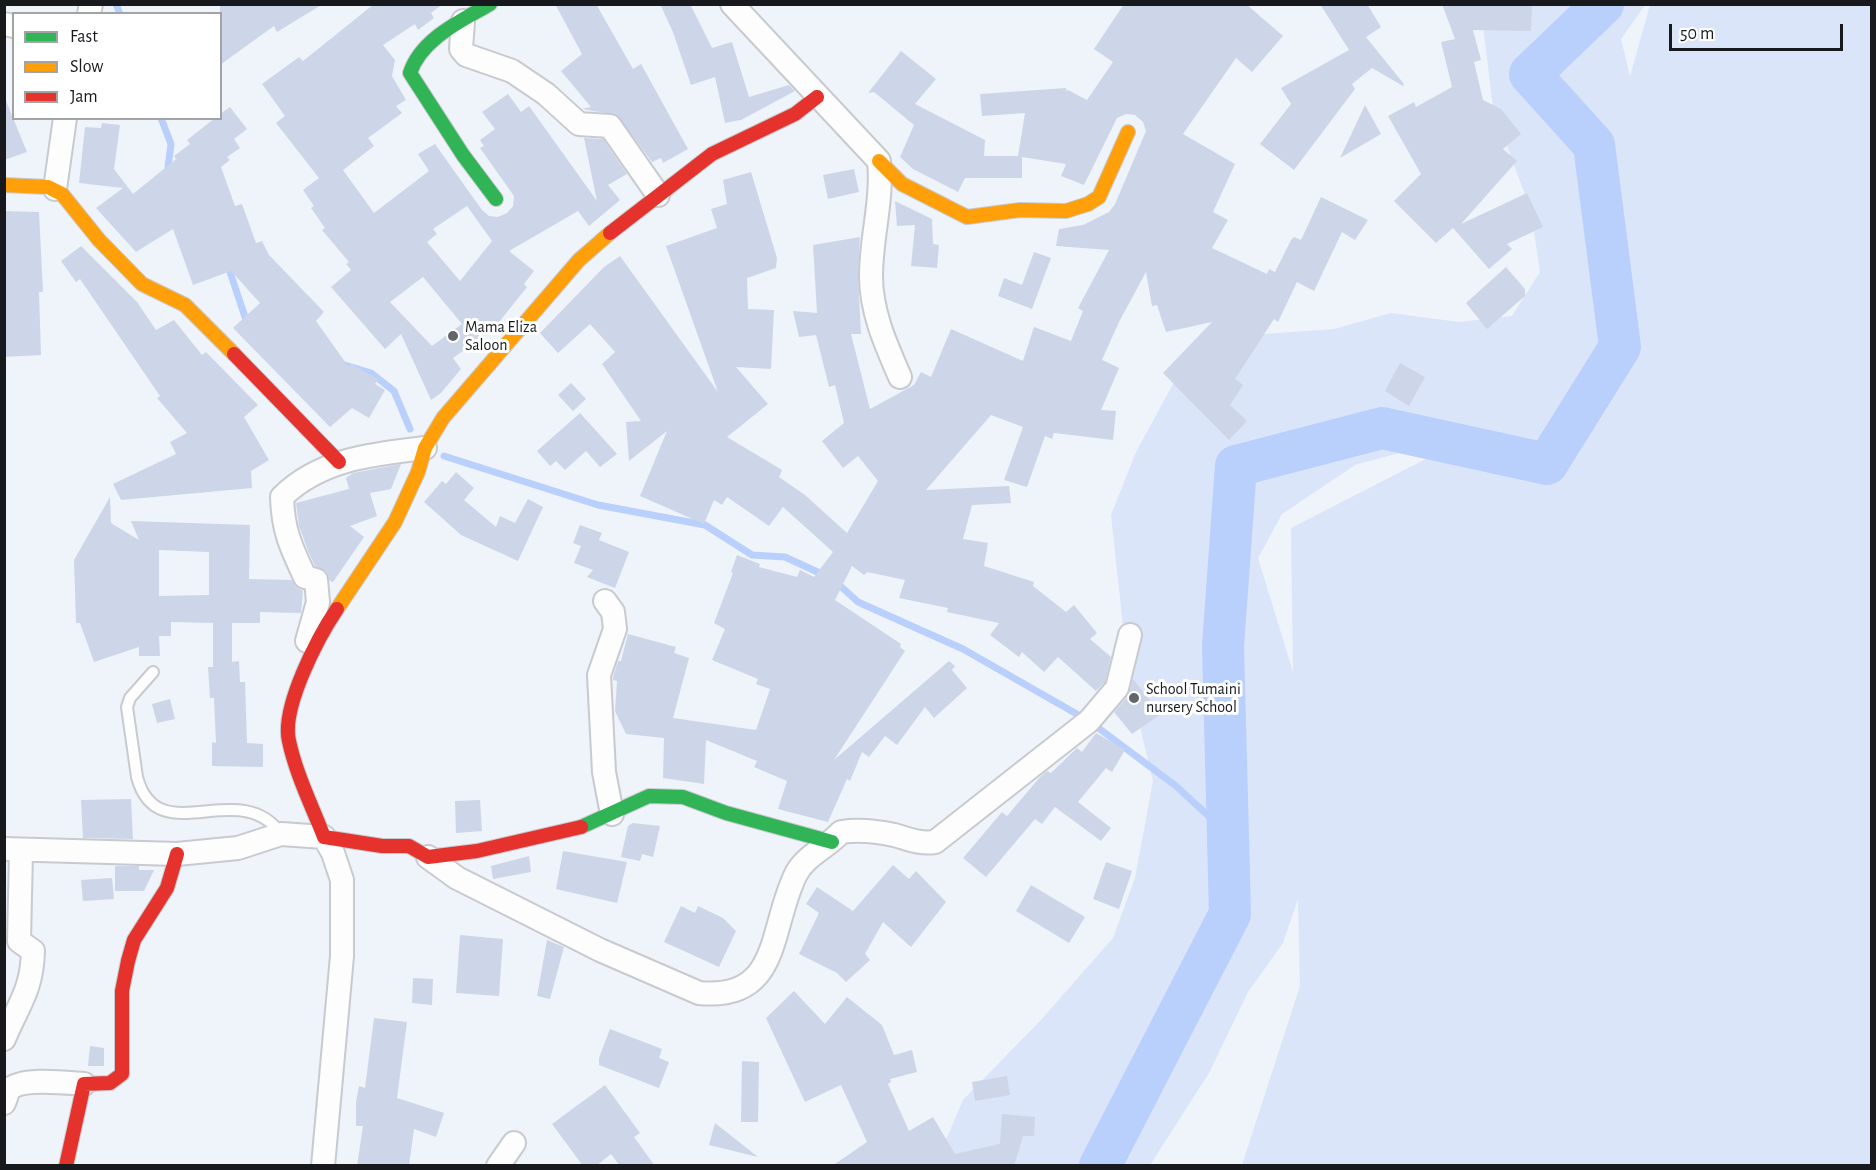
<!DOCTYPE html>
<style>
body{margin:0}
#map{position:relative;width:1876px;height:1170px;overflow:hidden;background:#eff3fa;font-family:"Alegreya Sans",sans-serif}
canvas{display:block}
.frame{position:absolute;inset:0;border:6px solid #17191d;pointer-events:none}
.legend{position:absolute;left:12px;top:12px;width:210px;height:108px;box-sizing:border-box;background:#fff;border:2px solid #a2a3a5;margin:0;padding:8px 10px;list-style:none;font-size:18px;color:#17191d}
.legend li{display:flex;align-items:center;gap:12px;height:30px}
.legend b{width:30px;border:2px solid #a2a3a5}
.scale{position:absolute;left:1669px;top:24px;width:174px;height:27px;box-sizing:border-box;border:3px solid #17191d;border-top:0;padding-left:8px;font-size:18px;line-height:21px;white-space:nowrap;color:#17191d;-webkit-text-stroke:4px #fff;paint-order:stroke}
</style>
<div id="map">
<canvas width="1876" height="1170"></canvas>
<div class="frame"></div>
<ul class="legend">
<li><b style="height:8px;background:#30b455"></b>Fast</li>
<li><b style="height:8px;background:#ff9f0a"></b>Slow</li>
<li><b style="height:8px;background:#e5322d"></b>Jam</li>
</ul>
<div class="scale">50 m</div>
</div>
<script>
const c = document.querySelector('canvas').getContext('2d');
c.lineJoin = 'round';
function fillPath(path, color) {
  c.fillStyle = color;
  c.fill(path, 'evenodd');
}
function strokePath(path, color, width, dash) {
  c.strokeStyle = color;
  c.lineWidth = width;
  c.lineCap = dash ? 'butt' : 'round';
  c.setLineDash(dash || []);
  c.stroke(path);
}
function drawText(font, color, halo, rows, align = 'center') {
  c.font = font + ' "Alegreya Sans",sans-serif';
  c.lineWidth = 6;
  c.setLineDash([]);
  c.textBaseline = 'middle';
  c.strokeStyle = halo;
  c.fillStyle = color;
  for (const [text, x, y, turn = 0] of rows) {
    c.save();
    c.translate(x, y);
    c.rotate((+turn || 0) * Math.PI / 180);
    c.textAlign = isNaN(turn) ? turn : align;
    if (halo) c.strokeText(text, 0, 0);
    c.fillText(text, 0, 0);
    c.restore();
  }
}
fillPath(new Path2D(`
 M1486 5H1645L1621 39 1630 76 1650 5H1871V1165H1242L1300 986 1298 899 1283 943 1248 992 1209 1073 1150 1165 935 1166 963 1100 1040 1021 1113 938 1135 878 1153 781 1129 681 1111 515 1136 452 1173 384 1251 335 1334 329 1391 313 1459 322 1512 316 1540 272 1531 211 1493 108 1483 25ZM1455 438 1461 441 1291 528 1293 672 1258 558 1282 514 1355 465Z`), '#dae5f9');
strokePath(new Path2D(`
 M116 4 120 14
 M161 118 171 144 168 167 172 172
 M227 263 246 320 250 318
 M338 363 371 373 394 391 410 429
 M444 456 598 505 705 525 752 555 785 557 824 575
 M836 582 858 602 963 649 1089 721 1176 786 1228 834`), '#b9cffc', 7);
strokePath(new Path2D(`
 M1100 1166 1230 914 1223 646 1236 466 1382 428 1547 464 1620 347 1594 145 1530 74 1603 4`), '#b9cffc', 42);
fillPath(new Path2D(`
 M220 4H323L277 32 274 26 220 65Z
 M374 4H443L431 13 434 18 418 30 415 24 383 45 395 60 392 76 406 100 396 106 402 113 368 138 374 146 343 170 374 213 429 171 418 154 435 144 482 210 489 216 498 217 507 213 513 206 514 196 480 148 484 146 480 140 495 129 482 112 508 94 521 112 529 106 597 201 584 138 603 139 627 174 608 185 620 200 589 226 578 211 509 251 534 271 524 284 527 287 488 336 487 334 453 358 461 369 441 393 431 400 401 334 385 349 331 287 351 270 346 264 349 262 322 230 325 228 311 208 314 206 303 190 319 178 276 123 285 116 262 84 299 57 303 61ZM467 206 492 241 460 281 427 242 437 234 433 229ZM423 277 462 324 432 346 390 302Z
 M555 4H596L633 69 641 64 688 149 663 163 661 158 652 162 617 115 582 109 591 107 561 71 582 54Z
 M660 4H690L712 48 732 42 749 97 789 85 795 91 741 120 725 123 715 77 691 85 673 32Z
 M1124 4H1246L1283 36 1252 72 1236 58 1183 134 1235 164 1213 212 1228 220 1212 248 1267 274 1269 269 1275 272 1291 240 1294 237 1301 240 1321 197 1368 220 1355 240 1342 232 1314 291 1297 282 1278 322 1274 319 1235 379 1243 385 1230 405 1247 421 1229 440 1163 373 1212 322 1166 332 1157 305 1152 306 1146 272 1119 322 1102 360 1119 368 1101 410 1116 411 1113 440 1054 433 1052 439 1045 436 1027 487 1004 480 1023 427 991 415 926 490 1009 486 1011 503 972 505 963 539 988 543 984 566 1034 582 1033 586 1066 612 1074 605 1097 633 1090 639 1111 657 1105 682 1096 691 1058 657 1044 672 1022 652 1019 657 990 635 999 623 947 612 948 608 899 598 905 580 867 572 864 575 852 566 835 600 901 644 900 647 905 651 834 760 949 661 955 666 952 670 967 688 934 718 925 707 897 745 885 736 869 757 862 752 850 781 847 779 828 822 778 809 787 781 754 767 757 761 706 740 704 784 663 778 664 738 626 734 615 711 617 681 613 680V677L618 661H621L628 634 676 647 674 653 689 658 673 718 756 730 770 689 756 684 758 679 712 660 725 629 714 623 733 573 731 572 737 555 760 564 759 567 797 577 800 570 814 577 833 552 783 507 769 526 727 497 722 505 714 500 704 524 640 496 667 431 629 461 626 422 641 421 602 364 615 352 590 324 558 353 540 333 604 267 620 256 718 392 666 246 717 228 711 209 727 204 723 180 751 172 777 258 776 268 747 278 748 309 774 310 771 369 736 367 768 404 727 437 782 470 779 477 805 495 847 533 878 481 858 456 843 468 822 441 844 423 835 385 829 387 816 335 799 337 793 311 817 313 813 245 860 237 858 276 861 334H851L870 409 914 385 921 372 931 377 951 329 1023 361 1034 327 1071 341 1083 311 1078 308 1109 250 1056 246 1059 229 1083 225 1109 212 1115 204 1146 131 1143 122 1135 115 1126 114 1117 118 1084 185 1061 176 1066 164 1022 157V178H965L958 192 913 169 900 157 914 125 874 92 868 93 901 51 936 79 915 104 985 140 984 156H1018L1025 113 982 116 980 94 1066 88V91L1068 90 1087 100 1113 62 1094 49Z
 M1320 4H1367L1381 27 1366 37 1404 84 1403 86 1372 68 1352 84 1355 89 1294 170 1260 144 1291 104 1281 88 1349 50Z
 M1442 4H1532L1531 31 1473 30 1481 60 1474 62 1483 100 1501 109 1521 134 1503 149 1517 161 1461 224 1527 193 1543 227 1507 244 1512 249 1489 269 1453 228 1436 243 1394 201 1421 174 1388 116 1414 102 1416 107 1452 87 1441 42 1455 39Z
 M4 96 27 152 4 160Z
 M1365 105 1381 134 1340 158Z
 M230 107 247 129 234 139 240 148 227 157 230 160 221 167 235 206 242 204 256 243 262 241 269 255 324 312 316 321 348 366 351 364 378 379 375 384 385 390 369 418 352 408 330 427 233 328 260 303 231 271 193 285 173 229 136 252 96 208 123 188 79 183 85 127 101 128 102 123 120 125 114 169 133 194 176 159 174 156 190 144 187 140 215 118H220V114Z
 M854 169 859 192 828 199 823 175Z
 M895 201 932 219 933 244 939 245 937 268 911 266 915 225 897 226Z
 M4 211 39 212 43 292H39L41 355 4 357Z
 M81 246 137 302 156 330 174 320 202 355 206 352 258 405 244 417 269 460 251 471 252 488 121 500 113 484 176 454 170 442 187 433 157 398 160 396 80 279 76 282 61 261Z
 M1034 252 1051 258 1032 309 998 296 1004 278 1022 285Z
 M1506 267 1525 289V296L1487 329 1466 303Z
 M1400 363 1425 377 1409 406 1385 391Z
 M571 383 586 399 573 411 558 395Z
 M580 413 617 454 600 467 586 451 565 470 556 461 550 466 537 451Z
 M401 464 391 489 370 493 377 516 350 526 364 537 333 582 330 581 326 571 315 566 308 551 299 526 296 503 349 489 346 478 353 473Z
 M456 472 474 488 464 500 496 527 500 516 515 523 528 499 543 507 518 561 461 535 424 502 442 481 446 484Z
 M110 497 111 523 139 540 131 521 250 525 249 579 292 580 296 587 303 591 301 613 260 612V623H232V662L239 661 240 682H245L247 743 263 744V767L212 766V742L216 743 214 698H210L208 667H213V623L171 622V636H159L160 656H139V647L94 662 80 623H76L74 560ZM159 550 209 552V595L159 596Z
 M580 525 602 533 599 540 629 552 615 588 587 577 593 570 574 563 581 546 573 543Z
 M1133 679 1161 714 1132 734 1114 712 1128 696Z
 M170 699 175 719 157 723 152 704Z
 M1096 733 1125 750 1112 772 1106 768 1078 802 1111 828 1101 841 1055 807 1042 824 1035 819 986 877 963 858 1002 812 1007 816 1040 777 1047 771 1051 773 1077 748 1082 752Z
 M131 799 133 839 83 838 81 800Z
 M480 800 482 831 456 833 455 801Z
 M633 823 660 826 653 857 642 854 640 861 621 857 628 826Z
 M563 851 627 862 617 903 556 889Z
 M529 856 531 872 493 879 491 866Z
 M1106 862 1132 871 1119 909 1093 899Z
 M893 865 909 879 916 871 946 902 911 947 883 922 865 954 870 960 846 982 837 973 799 954 819 913 806 904 817 887 853 911Z
 M115 866H139V870H154L144 891H115Z
 M112 878 114 899 83 901 81 880Z
 M1031 885 1085 917 1069 943 1016 911Z
 M681 906 695 913 698 906 723 918 736 931 719 967 664 942Z
 M460 935 503 939 499 996 456 993Z
 M547 940 564 947 550 999 537 996Z
 M413 978 433 979 432 1005 412 1003Z
 M794 991 825 1024 847 997 882 1025 894 1055 912 1050 917 1072 890 1079 891 1082 888 1084 909 1131 933 1117 955 1154 1000 1144 1002 1114 1035 1117 1034 1136H1023L1014 1166H832L867 1142 841 1085 805 1102 766 1018Z
 M374 1018 407 1022 397 1098 444 1113 436 1137 414 1129 409 1166H357L363 1126H356V1102L359 1086 365 1088Z
 M610 1029 662 1049 659 1058 669 1062 659 1088 599 1065V1058Z
 M90 1046 104 1048V1066H88Z
 M742 1061 759 1062 758 1122H741Z
 M1007 1076 1010 1095 975 1101 972 1082Z
 M605 1085 640 1133 634 1137 655 1166H620L611 1154 596 1166H583L552 1124Z
 M715 1123 758 1157 709 1145Z`), '#cdd6e8');
const lane = new Path2D(`
 M153 672 130 698 127 707 137 777C157 853 240 775 281 834`);
const street = new Path2D(`
 M732 4 879 161C883 200 871 237 871 276 871 312 886 345 900 377
 M89 14 91 4
 M463 21 461 49 466 55 512 71 546 94 579 124 610 126 658 195
 M4 24 14 26
 M55 189 65 118
 M605 601 613 612 615 629 599 675 604 772 612 814
 M307 641 318 602 316 580 305 577C291 547 283 531 282 497 320 459 374 454 425 448
 M4 849 177 854 238 848 281 834 324 837 333 853 342 880V956L323 1166
 M428 857 457 878 600 950 699 993C780 1001 769 931 795 876 804 856 828 847 841 832 860 829 876 831 894 835 909 839 918 844 935 842L1089 721 1117 688 1130 635
 M4 1039C18 1005 32 991 33 951L19 941 21 851
 M4 1103C6 1099 7 1093 9 1090 21 1077 68 1083 84 1084
 M498 1166 514 1143`);
const fast = new Path2D(`
 M490 4C461 21 421 39 410 73L463 155 496 199
 M581 827 649 796 683 797 726 813 832 842`);
const slow = new Path2D(`
 M879 161 902 184 967 217 1020 210 1066 211 1088 204 1099 197 1128 132
 M4 185 48 187 62 194 99 240 142 284 185 305 234 354
 M337 609 395 522 418 472 425 448 443 418 579 260 610 233`);
const jam = new Path2D(`
 M610 233 712 154 795 114 817 97
 M234 354 339 462
 M337 609C318 637 281 708 289 741 296 774 312 806 324 837L382 846H409L428 857 477 851 581 827
 M66 1166 84 1084 110 1083 122 1074V991L128 961 134 940 167 888 177 854`);
strokePath(lane, '#c7cacf', 14);
strokePath(street, '#c7cacf', 26);
strokePath(fast, '#c7cacf', 16);
strokePath(slow, '#c7cacf', 16);
strokePath(jam, '#c7cacf', 16);
strokePath(lane, '#fdfdfe', 10);
strokePath(street, '#fdfdfe', 22);
strokePath(fast, '#30b455', 14);
strokePath(slow, '#ff9f0a', 14);
strokePath(jam, '#e5322d', 14);
for (const [x, y, r, color] of [
 [453,336,6,"#63656a"],
 [1134,698,6,"#63656a"]
]) {
  const dot = new Path2D();
  dot.arc(x, y, r, 0, 2 * Math.PI);
  c.fillStyle = color;
  c.fill(dot);
  strokePath(dot, '#fff', 2);
}
drawText('16px', '#17191d', '#fff', [
 ["Mama Eliza",465,327],
 ["Saloon",465,345],
 ["School Tumaini",1146,689],
 ["nursery School",1146,707]
], 'left');
</script>
